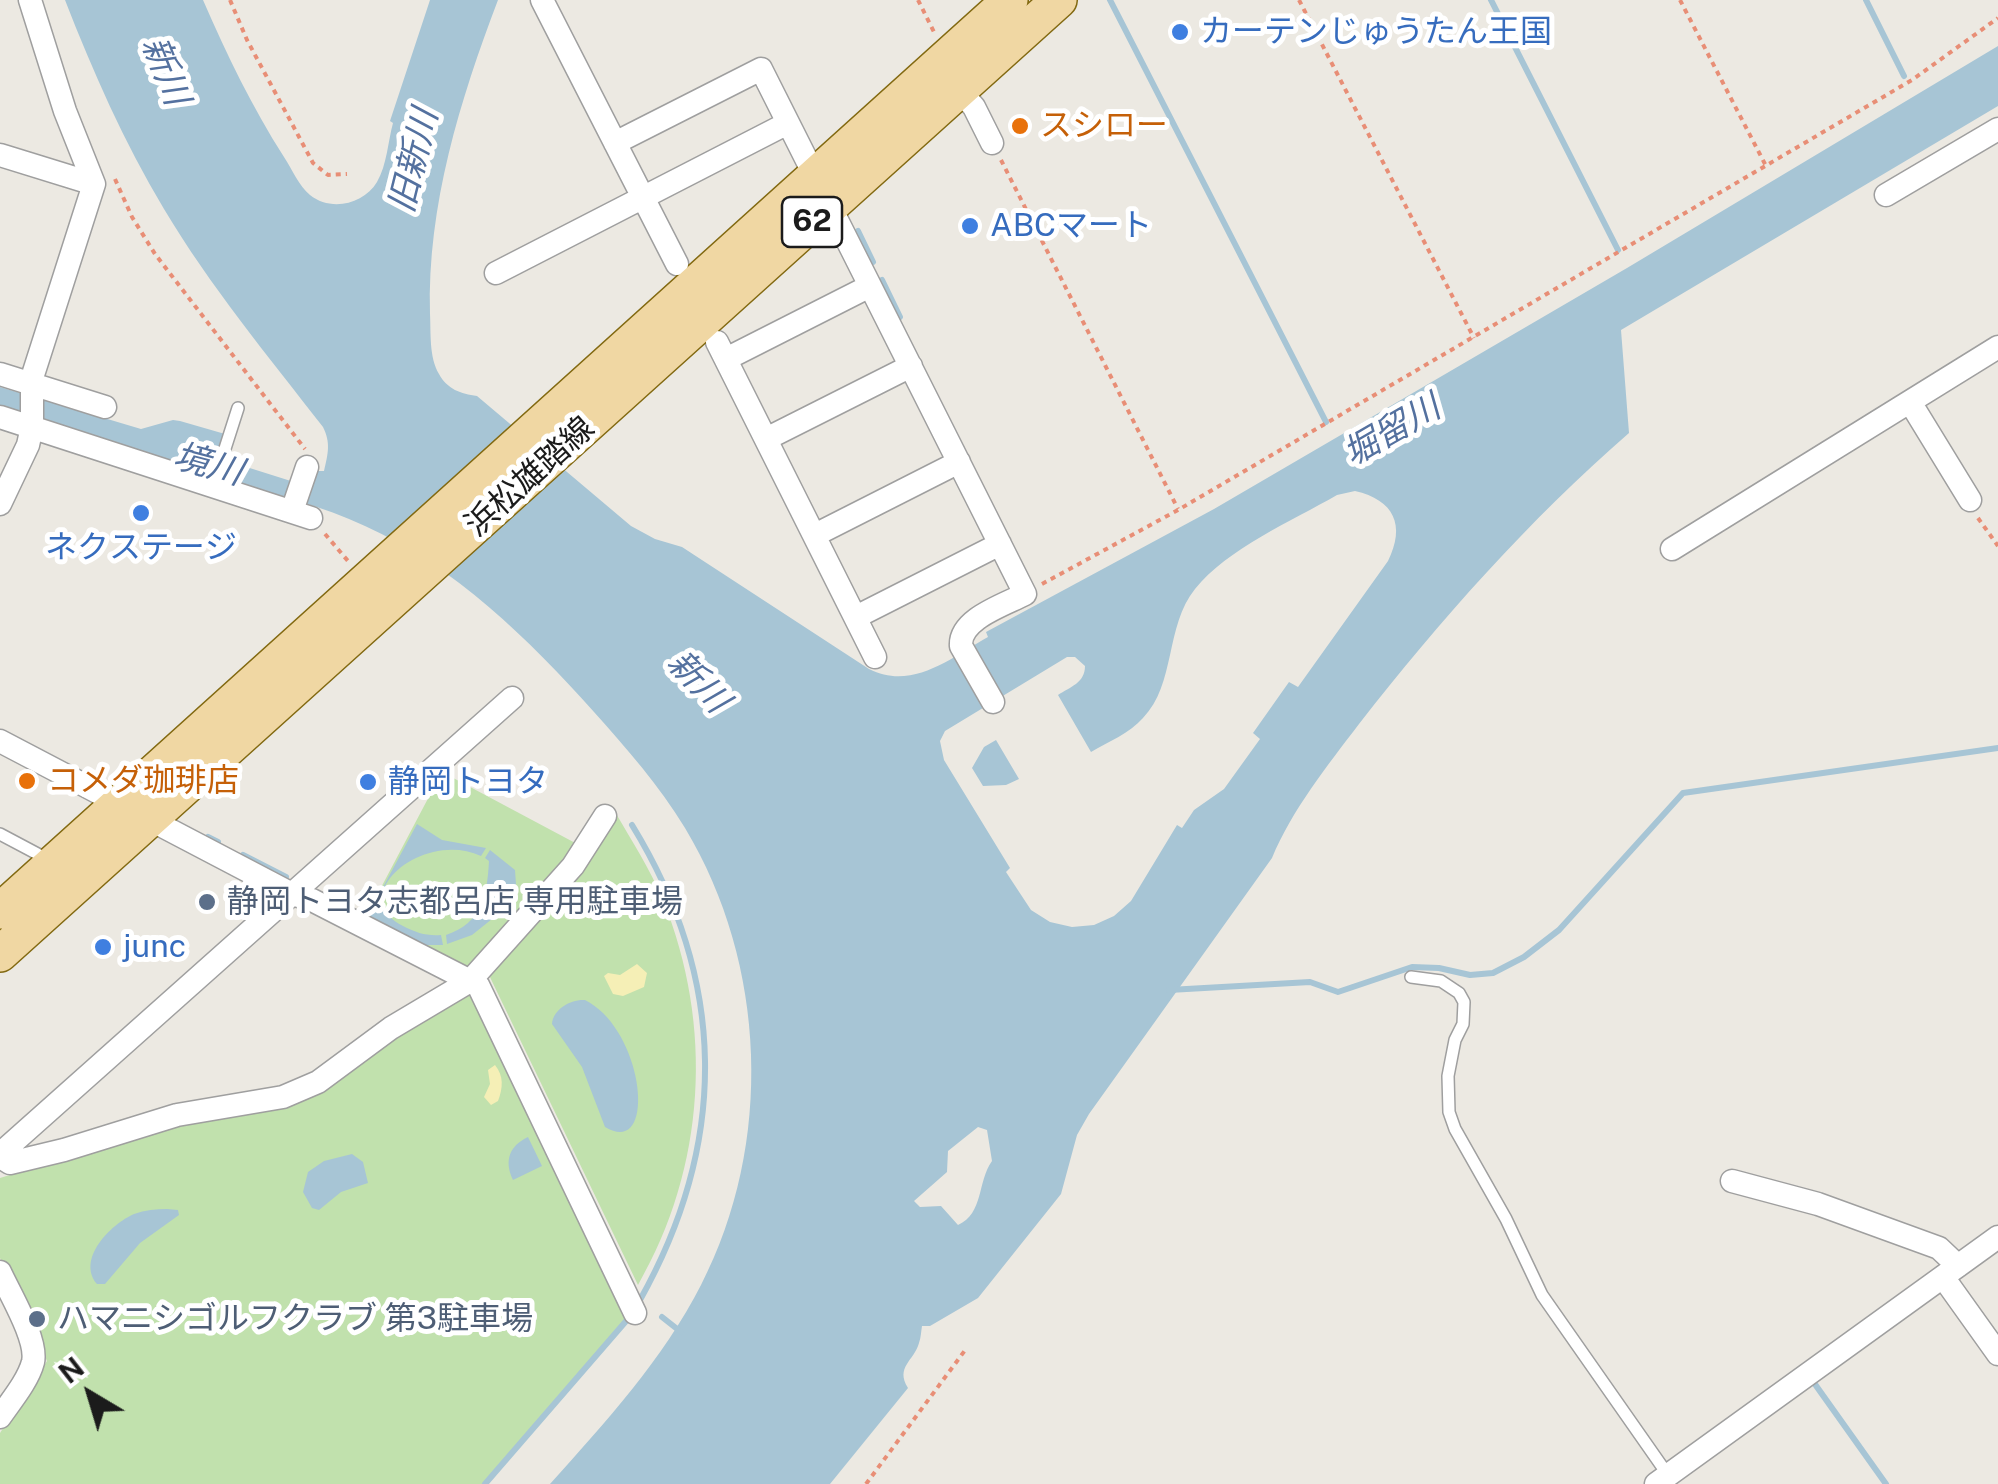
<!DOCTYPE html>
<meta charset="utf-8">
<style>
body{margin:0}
#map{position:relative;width:1998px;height:1484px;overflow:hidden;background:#ece9e2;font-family:"Public Sans",sans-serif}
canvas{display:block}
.north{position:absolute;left:40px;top:1344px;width:100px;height:100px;-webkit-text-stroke:8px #fff;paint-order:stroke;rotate:322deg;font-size:28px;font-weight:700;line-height:40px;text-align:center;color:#1b1b1b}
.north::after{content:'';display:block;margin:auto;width:35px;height:45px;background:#1b1b1b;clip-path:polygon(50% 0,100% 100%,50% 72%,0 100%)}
</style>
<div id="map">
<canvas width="1998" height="1484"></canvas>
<div class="north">N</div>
</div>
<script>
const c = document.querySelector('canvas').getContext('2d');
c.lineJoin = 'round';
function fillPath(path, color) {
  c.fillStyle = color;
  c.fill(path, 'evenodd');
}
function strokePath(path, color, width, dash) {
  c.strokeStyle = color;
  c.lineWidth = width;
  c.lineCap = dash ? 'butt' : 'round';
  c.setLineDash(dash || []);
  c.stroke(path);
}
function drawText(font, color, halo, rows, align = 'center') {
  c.font = font + ' "Public Sans","Noto Sans JP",sans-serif';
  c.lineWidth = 10;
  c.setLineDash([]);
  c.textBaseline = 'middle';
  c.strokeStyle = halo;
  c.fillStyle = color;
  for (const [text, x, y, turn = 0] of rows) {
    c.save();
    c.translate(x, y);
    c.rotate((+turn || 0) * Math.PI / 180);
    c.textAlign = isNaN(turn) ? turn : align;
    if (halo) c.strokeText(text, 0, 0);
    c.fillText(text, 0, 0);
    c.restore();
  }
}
fillPath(new Path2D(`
 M442 772 579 845 471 970 366 916Z
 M615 812C632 841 650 869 663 900 714 1026 706 1167 638 1285L488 973Z
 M472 990 628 1316 483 1484H0V1433L47 1361 0 1258V1178L179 1123 371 1053Z`), '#c1e1ad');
fillPath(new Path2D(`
 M637 964 647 973 644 987 623 996 613 994 604 976 608 973 620 975Z
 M495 1065C504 1076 503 1088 498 1101L491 1105 484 1097 490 1084 488 1070Z`), '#f5efb6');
fillPath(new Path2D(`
 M65 0H203C227 55 252 107 284 157 292 169 299 186 310 195 331 212 364 204 377 182 387 165 388 141 393 123L390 121 430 0H498C460 100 427 206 430 314 431 333 429 357 439 374 447 389 461 394 477 396L631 526 655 539 682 547 869 669C912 691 951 658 988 637L986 632 1214 509 1627 268 1998 46V106L1621 330 1629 433C1529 520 1440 620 1359 724 1327 766 1292 810 1272 858L1089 1114 1077 1135 1061 1194 978 1298 930 1326H922C921 1332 921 1337 919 1343 914 1361 895 1367 908 1388L830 1484H550C604 1424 664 1358 701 1285 774 1144 767 964 685 828 659 785 627 749 594 712 529 639 455 567 365 526 323 506 276 495 232 481 154 458 77 436 0 411V387L141 429 173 420 180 421 225 434 218 458 294 482 318 471H324C328 454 331 443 323 427 268 356 210 286 164 209 124 142 93 72 65 0ZM1355 491C1394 500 1406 525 1388 561L1298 687 1289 682 1253 733 1260 739 1224 789 1194 810 1182 828 1177 825 1131 901 1114 916 1094 925 1072 927 1050 922 1031 910 1006 872 1010 868 944 760 940 741 945 731 1067 657H1075L1085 666C1085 683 1070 687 1058 695L1091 752C1108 742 1130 733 1143 718 1176 684 1165 626 1195 589 1227 549 1292 521 1337 495ZM978 1127 987 1130 992 1161C977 1182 984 1213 958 1225L941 1206 920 1207 914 1201 947 1172 948 1151Z
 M996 740 1019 779 1006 785 983 786 972 768 984 747Z
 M417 824 442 840 486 848 481 856C424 829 344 895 403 926 417 933 426 936 441 935L443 945H424L368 915Z
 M490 850 515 870 517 899 472 935 447 944 446 935C482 923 487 896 489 861L485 858Z
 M585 1000C645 1030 658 1159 605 1127L582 1067 552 1024C553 1009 571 999 585 1000Z
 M528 1137 542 1166 513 1180C504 1161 509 1146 528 1137Z
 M352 1154 363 1162 368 1183 341 1192 319 1210 312 1208 303 1192 308 1172 324 1161Z
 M167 1209 178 1210 179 1215 140 1243 105 1284H97C76 1259 111 1224 134 1214 145 1210 156 1209 167 1209Z`), '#a7c5d5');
strokePath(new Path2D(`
 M1110 0 1326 422
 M1491 0 1618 250
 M1866 0 1904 76
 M858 231 873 262
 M882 280 900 317 896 321
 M632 825C727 980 729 1141 640 1300
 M208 837 218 842
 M243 855 286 877
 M1169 990 1310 982 1338 992 1412 967 1439 968 1470 975 1493 973 1524 957 1559 930 1683 793 1998 748
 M662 1317 681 1332
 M1812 1380 1886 1484
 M485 1484 627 1320`), '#a7c5d5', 6);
const lane = new Path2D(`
 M213 486 238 408
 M0 834 49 860
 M1411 977 1441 981 1459 993 1464 1002 1463 1024 1455 1040 1448 1076 1449 1112 1455 1129 1506 1219 1542 1295 1668 1475`);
const street = new Path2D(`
 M542 0 677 264
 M959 90 974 107 992 143
 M615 143 761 69 1025 594C1004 605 959 619 961 646L993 702
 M0 155 94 184
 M1886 195 1998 129
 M496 273 788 123
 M717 342 875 657
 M726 359 870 286
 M0 374 105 407
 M1910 402 1970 500
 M0 417 311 518
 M766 439 911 366
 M0 504 28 445 32 427V378L94 184 65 111 30 0
 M292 511 307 467
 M815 535 959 462
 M1672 549 1998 347
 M856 617 1000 544
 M0 741 292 894 312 900 478 985 635 1313
 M0 1154 512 698
 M0 1157 10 1163 64 1150 177 1115 283 1097 318 1082 391 1028 470 981 573 866 605 816
 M1732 1181 1818 1204 1939 1248 1958 1266
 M0 1272C10 1294 38 1340 33 1362 28 1381 11 1401 0 1417
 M1943 1277 1998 1354
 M1656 1484 1998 1237`);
const primary = new Path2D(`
 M0 911 1010 0
 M0 954 1059 0`);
strokePath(lane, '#9f9f9f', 14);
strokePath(street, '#9f9f9f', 25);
strokePath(primary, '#826911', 38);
strokePath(new Path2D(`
 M230 0 247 40 313 163 328 175 347 174
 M918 0 935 34
 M1299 0 1474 338
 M1680 0 1766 166
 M1001 160 1178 509
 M115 179 132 217 155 254 305 449
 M1978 518 1998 546
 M325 534 348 561
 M1042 584 1178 510 1912 80 1998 18
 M866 1484 966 1349`), '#e88e76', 4, [5, 5]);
strokePath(lane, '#fff', 11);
strokePath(street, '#fff', 22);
strokePath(primary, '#f0d7a3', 35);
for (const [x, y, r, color] of [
 [1180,32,10,"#3f7fe0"],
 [1020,126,10,"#e8710a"],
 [970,226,10,"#3f7fe0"],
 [141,513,10,"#3f7fe0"],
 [27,781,10,"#e8710a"],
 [368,782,10,"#3f7fe0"],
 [207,902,10,"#5c6f8a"],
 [103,947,10,"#3f7fe0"],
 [37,1319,10,"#5c6f8a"]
]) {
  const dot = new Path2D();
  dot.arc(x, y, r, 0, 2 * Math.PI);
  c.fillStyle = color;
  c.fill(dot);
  strokePath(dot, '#fff', 4);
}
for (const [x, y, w] of [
 [812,222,60]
]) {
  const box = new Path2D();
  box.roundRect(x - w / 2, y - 25, w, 50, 8);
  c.fillStyle = '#fff';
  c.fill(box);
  strokePath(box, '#1b1b1b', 2.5);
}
drawText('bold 30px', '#1b1b1b', null, [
 ["62",812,222]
]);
drawText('32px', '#366cbe', '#fff', [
 ["カーテンじゅうたん王国",1200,32],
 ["ABCマート",990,226],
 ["ネクステージ",141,548,"center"],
 ["静岡トヨタ",388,782],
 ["junc",123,947]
], 'left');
drawText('32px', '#c56008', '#fff', [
 ["スシロー",1040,126],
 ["コメダ珈琲店",47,781]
], 'left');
drawText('32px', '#1b1b1b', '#fff', [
 ["浜松雄踏線",530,477,-42]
]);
drawText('32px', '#4e5e75', '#fff', [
 ["静岡トヨタ志都呂店 専用駐車場",227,902],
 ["ハマニシゴルフクラブ 第3駐車場",57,1319]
], 'left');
drawText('italic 35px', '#54719f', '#fff', [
 ["新川",165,71,68],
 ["旧新川",414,161,-76],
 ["堀留川",1392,431,-30],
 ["境川",208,465,15],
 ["新川",698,682,46]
]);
</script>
